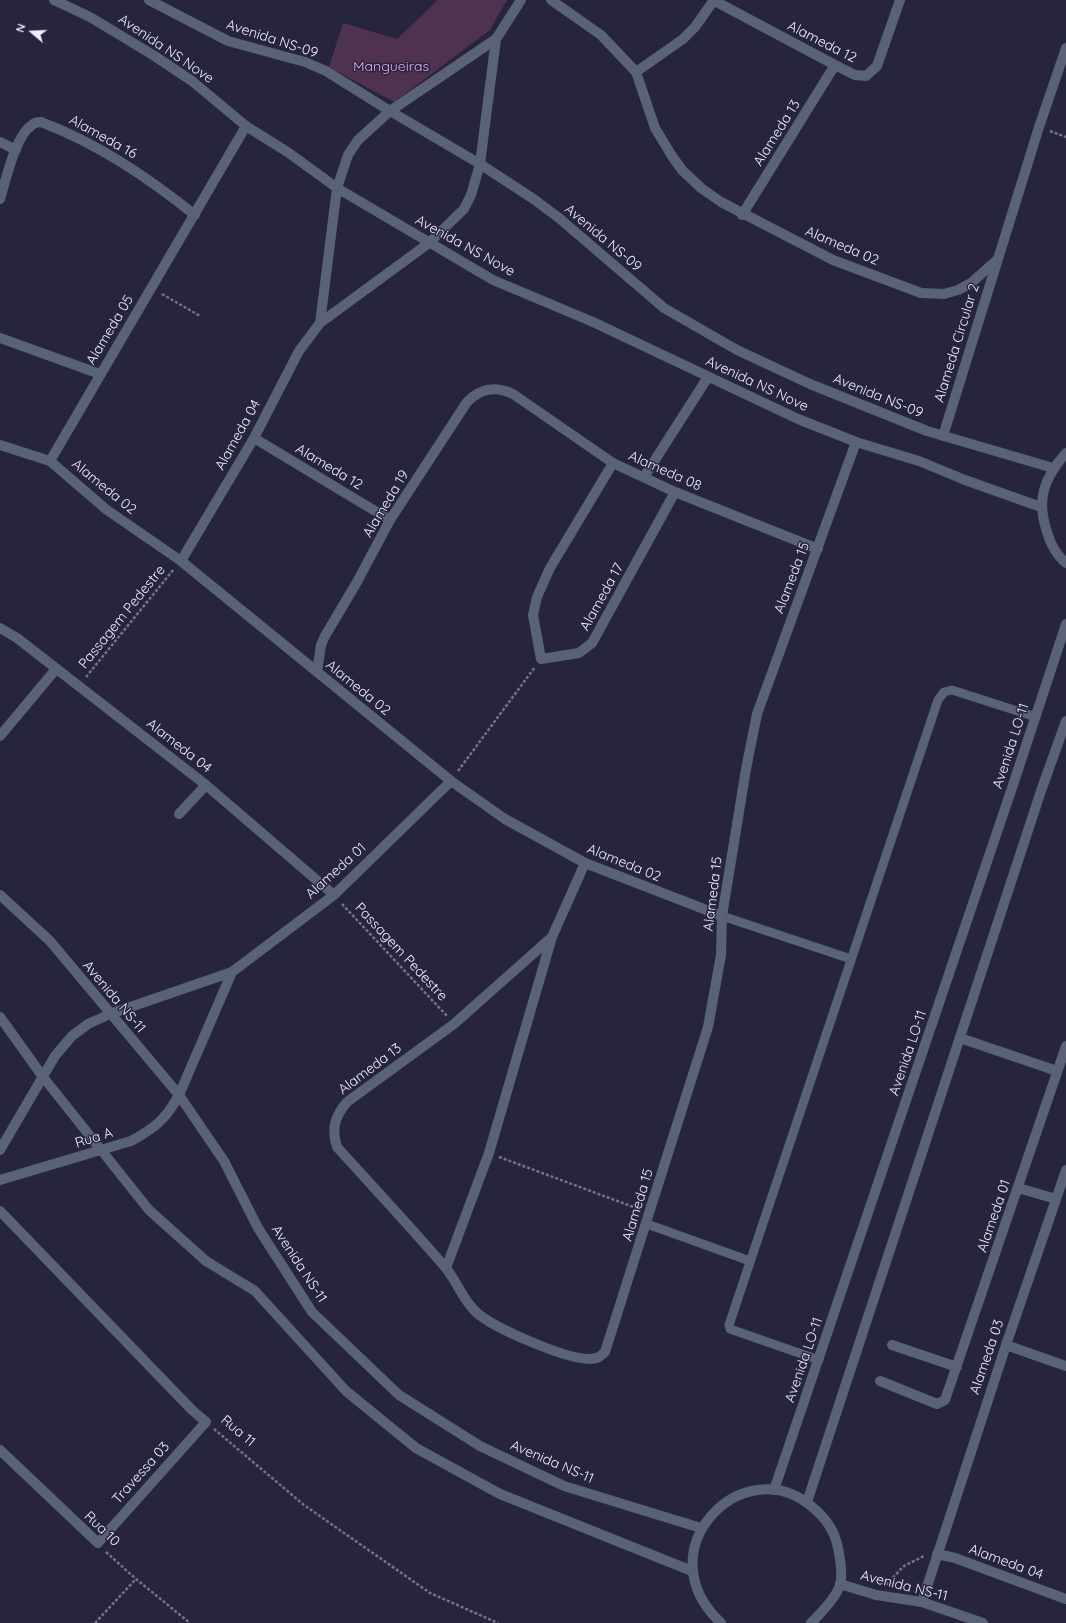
<!DOCTYPE html>
<style>
body{margin:0}
#map{position:relative;width:1066px;height:1623px;overflow:hidden;background:#27253e;font-family:Quicksand,sans-serif}
canvas{display:block}
.north{position:absolute;left:12px;top:12px;width:40px;height:40px;-webkit-text-stroke:3px #27253e;paint-order:stroke;rotate:289deg;font-size:11px;font-weight:700;line-height:16px;text-align:center;color:#edecfe}
.north::after{content:'';display:block;margin:auto;width:14px;height:18px;background:#edecfe;clip-path:polygon(50% 0,100% 100%,50% 72%,0 100%)}
</style>
<div id="map">
<canvas width="1066" height="1623"></canvas>
<div class="north">N</div>
</div>
<script>
const c = document.querySelector('canvas').getContext('2d');
c.lineJoin = 'round';
function fillPath(path, color) {
  c.fillStyle = color;
  c.fill(path, 'evenodd');
}
function strokePath(path, color, width, dash) {
  c.strokeStyle = color;
  c.lineWidth = width;
  c.lineCap = dash ? 'butt' : 'round';
  c.setLineDash(dash || []);
  c.stroke(path);
}
function drawText(font, color, halo, rows, align = 'center') {
  c.font = font + ' Quicksand,sans-serif';
  c.lineWidth = 3;
  c.setLineDash([]);
  c.textBaseline = 'middle';
  c.strokeStyle = halo;
  c.fillStyle = color;
  for (const [text, x, y, turn = 0] of rows) {
    c.save();
    c.translate(x, y);
    c.rotate((+turn || 0) * Math.PI / 180);
    c.textAlign = isNaN(turn) ? turn : align;
    if (halo) c.strokeText(text, 0, 0);
    c.fillText(text, 0, 0);
    c.restore();
  }
}
fillPath(new Path2D(`
 M438 0H507L490 30 394 102 329 67 343 23 397 39Z`), '#4f324d');
strokePath(new Path2D(`
 M1050 131 1066 137
 M162 294 200 316
 M86 677 174 569
 M458 771 535 667
 M342 904 447 1016
 M499 1157 639 1209
 M214 1429 304 1505 430 1593 498 1623
 M106 1552 136 1579 190 1623
 M886 1585 904 1566 924 1556
 M95 1623 136 1579`), '#757389', 2.5, [3, 2]);
strokePath(new Path2D(`
 M722 916 851 959
 M647 1224 750 1261
 M819 1360 730 1329 729 1325 938 700 944 692 952 690 1036 717`), '#596277', 9);
strokePath(new Path2D(`
 M551 0 601 35 636 72 655 128 672 156 682 170 701 188 721 202 833 260 921 293 944 294 958 290 971 283 997 260
 M713 0 835 65 855 75 866 76 877 66 900 0
 M496 39 521 0
 M636 72 683 39 695 27 714 0
 M0 142 16 150
 M0 199C6 180 15 136 32 125 34 123 38 122 41 122 99 144 147 177 195 215
 M742 215 835 65
 M0 338 100 374
 M943 436 1039 127 1066 48
 M254 438 390 520
 M0 445 50 461 107 510 181 561 451 781 505 819 585 863 722 916
 M50 461 246 126
 M613 463 550 568 537 597 533 615 541 659 579 653 592 643 675 492
 M644 477 708 377
 M181 561 254 438 299 351 320 323 429 243 464 209 471 195 480 164 496 39 390 111 358 140 348 155 337 188 320 323
 M0 628 17 638 206 785 334 895
 M317 672 321 645 325 636 357 582 390 520 467 402C481 388 495 386 513 394L613 463 675 492 818 549
 M0 736 56 669
 M179 814 206 785
 M552 937 454 1024 347 1102C335 1116 331 1129 337 1147 373 1187 410 1226 445 1267 457 1281 462 1299 476 1312 493 1328 566 1359 589 1359 597 1359 600 1357 605 1352L708 1027 721 955 722 916 746 769 757 714 856 442
 M232 972 334 895 451 781
 M960 1038 1057 1071
 M0 1150 55 1056 72 1036 88 1024 110 1014 232 972 179 1095C166 1119 155 1128 131 1141L0 1180
 M1018 1188 1056 1199
 M0 1211 192 1410 206 1422 98 1543 0 1450
 M446 1268 489 1153 552 937 585 863
 M892 1345 957 1367
 M1006 1345 1066 1366
 M880 1381 937 1404 945 1400 1066 1046
 M937 1554 955 1558 1066 1599
 M840 1584 876 1595 922 1602 983 1623
 M922 1602 1006 1345 1066 1170`), '#596277', 10);
strokePath(new Path2D(`
 M54 0 90 17 153 55 192 81 246 126 289 153 337 188 493 280 593 322 798 419 856 442 919 461 965 480 1041 507
 M149 0 228 41 305 62 326 71 390 111 480 164 535 200 559 218 664 308 737 350 810 384 927 431 1053 468
 M1066 453C1044 478 1036 499 1047 532 1050 543 1057 556 1066 563
 M0 895 50 941 179 1095 224 1161 258 1228 312 1312 399 1395 480 1446 564 1486 701 1528
 M0 1017 43 1077 149 1210 206 1261 255 1291 346 1391 416 1448 500 1494 692 1571
 M774 1490 1013 785 1066 624
 M807 1502 1041 791 1066 721
 M721 1623C643 1550 743 1449 811 1506 825 1517 835 1531 838 1548 840 1558 843 1575 840 1585 837 1596 820 1614 811 1623`), '#596277', 10);
drawText('14px', '#edecfe', '#27253e', [
 ["Avenida NS-09",272,39,18],
 ["Alameda 12",822,42,27],
 ["Avenida NS Nove",166,49,34],
 ["Alameda 13",777,133,-58],
 ["Alameda 16",103,137,29],
 ["Avenida NS-09",603,238,40],
 ["Avenida NS Nove",465,246,29],
 ["Alameda 02",842,246,23],
 ["Alameda 05",110,330,-59],
 ["Alameda Circular 2",957,343,-73],
 ["Avenida NS Nove",757,384,25],
 ["Avenida NS-09",878,396,22],
 ["Alameda 04",238,435,-61],
 ["Alameda 12",329,467,31],
 ["Alameda 08",665,471,24],
 ["Alameda 02",104,487,39],
 ["Alameda 19",386,504,-59],
 ["Alameda 15",792,578,-69],
 ["Alameda 17",602,597,-61],
 ["Passagem Pedestre",122,617,-51],
 ["Alameda 02",358,688,39],
 ["Alameda 04",179,746,38],
 ["Avenida LO-11",1011,746,-72],
 ["Alameda 02",624,863,22],
 ["Alameda 01",336,871,-42],
 ["Alameda 15",713,894,-83],
 ["Passagem Pedestre",401,952,47],
 ["Avenida NS-11",114,997,50],
 ["Avenida LO-11",908,1053,-71],
 ["Alameda 13",370,1069,-37],
 ["Rua A",94,1138,-17],
 ["Alameda 15",638,1205,-73],
 ["Alameda 01",994,1216,-71],
 ["Avenida NS-11",299,1264,57],
 ["Alameda 03",987,1357,-71],
 ["Avenida LO-11",804,1360,-71],
 ["Rua 11",238,1431,40],
 ["Avenida NS-11",552,1462,23],
 ["Travessa 03",141,1473,-48],
 ["Rua 10",102,1529,44],
 ["Alameda 04",1006,1562,20],
 ["Avenida NS-11",904,1586,14]
]);
drawText('14px', '#ecade9', '#27253e', [
 ["Mangueiras",391,67]
]);
</script>
